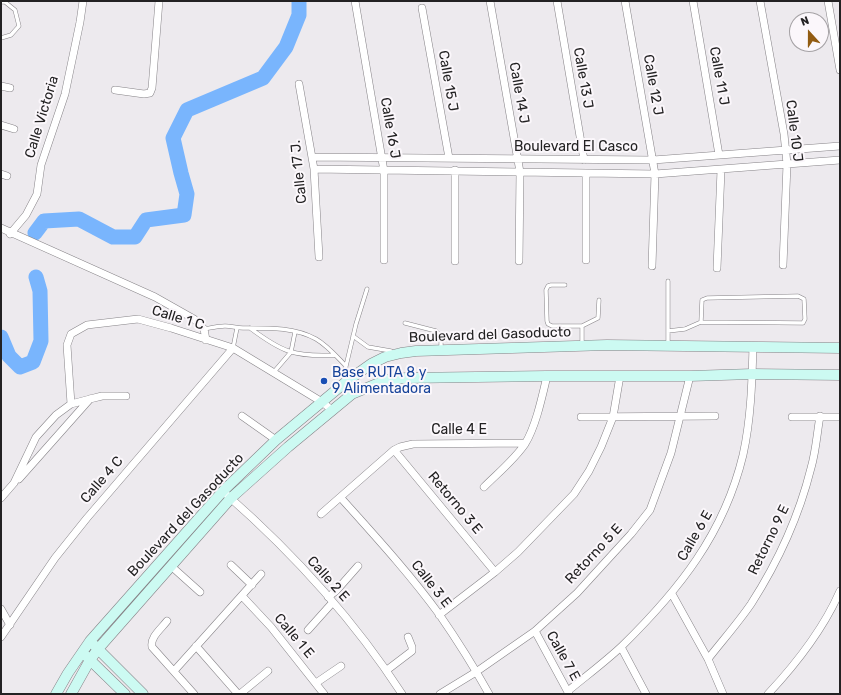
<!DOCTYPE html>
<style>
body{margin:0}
#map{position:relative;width:841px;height:695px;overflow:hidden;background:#edeaee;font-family:Rubik,sans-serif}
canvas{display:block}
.frame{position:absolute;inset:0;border:2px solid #232223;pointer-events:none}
.north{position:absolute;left:789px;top:12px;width:40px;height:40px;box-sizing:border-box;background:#fbf7fb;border:1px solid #a5a2a5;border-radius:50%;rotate:339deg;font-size:11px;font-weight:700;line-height:16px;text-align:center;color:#232223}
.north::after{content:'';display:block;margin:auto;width:14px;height:18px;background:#925c12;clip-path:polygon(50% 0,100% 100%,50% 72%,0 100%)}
</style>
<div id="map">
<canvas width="841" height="695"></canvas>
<div class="frame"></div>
<div class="north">N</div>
</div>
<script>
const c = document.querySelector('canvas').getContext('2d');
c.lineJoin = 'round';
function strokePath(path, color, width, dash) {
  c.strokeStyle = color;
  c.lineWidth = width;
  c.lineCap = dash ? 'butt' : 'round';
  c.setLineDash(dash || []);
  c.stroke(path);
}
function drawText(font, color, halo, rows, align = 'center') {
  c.font = font + ' Rubik,sans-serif';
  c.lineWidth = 4;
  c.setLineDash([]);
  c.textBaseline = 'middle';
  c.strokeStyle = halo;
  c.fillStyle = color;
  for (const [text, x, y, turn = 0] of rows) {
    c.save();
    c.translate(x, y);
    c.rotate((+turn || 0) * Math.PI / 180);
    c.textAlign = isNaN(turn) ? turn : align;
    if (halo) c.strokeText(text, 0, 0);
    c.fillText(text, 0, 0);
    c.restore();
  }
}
strokePath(new Path2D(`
 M35 233 44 221 79 219 113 237H135L146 220 184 215 187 194 181 173 173 138 187 110 263 78 286 47 299 15V1
 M1 337 9 356 20 367 33 362 41 341 40 291 36 277`), '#79b5fd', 15);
const lane = new Path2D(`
 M1 2H5L15 10 19 26 11 35 1 38
 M565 285H551L548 286 546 290 547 321 548 324 552 326H582V344
 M405 323 436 331 441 337V349
 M582 326 598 318 599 300
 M250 328C282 352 294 357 335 355
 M204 329C210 328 218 326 225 326 231 326 237 328 243 328 268 328 294 327 316 339 328 346 337 357 346 366
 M668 331 685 329 701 322 803 323 805 319 804 299 798 296 707 298 702 300 701 322
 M353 336 368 347 391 351
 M668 344V281
 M233 348 237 328
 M273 373 291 352 295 332
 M362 387 347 381 345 374 346 366 356 324 367 289`);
const street = new Path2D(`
 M355 1 384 171V260
 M490 1 520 172 519 261
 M557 1 584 160
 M625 1 655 174 652 266
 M693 1 719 155
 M760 1 784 134 787 164 783 265
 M828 1 840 70
 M422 8 449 158
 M299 84 314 169 319 257
 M1 86 10 88
 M115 90 144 94 150 93 152 88 159 1
 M1 125 14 129
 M312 157 653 160 840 146
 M314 169 655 174 840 160
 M1 174 7 176
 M1 228 155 297 194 319 204 329 206 340
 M10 234 26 215 37 194 41 165 65 94 80 22 83 1
 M586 260V173
 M455 261V170
 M717 268 721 170
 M71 404 67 345 71 334 87 325 138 319 171 328 233 348 322 402 332 410
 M242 416 276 440
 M581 417 715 416
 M792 417H840
 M394 450 495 572
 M19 479 90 399
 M484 487C498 473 514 460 525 444 536 426 542 397 547 376
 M227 495C293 553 354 620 402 694
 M1 498 14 483 36 437 56 415 71 404 90 399 102 396H126
 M341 498C375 536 409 573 439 614 457 640 474 667 489 694
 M321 514 394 450 400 447 413 444 525 443
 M231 565 252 585
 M171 566 200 592
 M672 594 708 659 723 694
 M242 596 271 627 324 694
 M328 597 336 591 358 566
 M1 609 10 625
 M439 615 495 572 518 552 574 494 589 471 601 447 613 417 620 376
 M167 621C161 629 150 637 152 647L194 694
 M308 630 333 602
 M535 631 569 694
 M1 637 55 558 87 518 233 348
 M196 646 238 694
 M621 647 646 694
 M708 659C722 641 738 623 751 604 778 562 799 516 811 468 816 451 817 433 820 416
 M387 670 412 651V647L408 637
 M174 671 261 574
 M316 683 341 666
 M568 691C586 676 605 662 622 646 679 590 724 534 743 455 751 419 752 382 753 346
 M240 694 268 671
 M440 694 476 672 535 631 577 593 631 534 650 510 671 453 690 376
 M768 694C796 664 823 630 840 591`);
const secondary = new Path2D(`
 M94 645 143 694
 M86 656 125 694
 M56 694 68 673 90 641 223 491 276 440 347 381 371 364 385 357 401 353 416 351 607 345 840 348
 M71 694 90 660 98 649 231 498 288 447 352 394 386 380 406 378 547 376H690L752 374 840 375`);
strokePath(lane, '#868387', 4.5);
strokePath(street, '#868387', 8);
strokePath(secondary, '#868387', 11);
strokePath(lane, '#fff', 3.5);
strokePath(street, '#fff', 7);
strokePath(secondary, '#ccfaf2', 10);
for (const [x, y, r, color] of [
 [324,381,4,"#1a4fb4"]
]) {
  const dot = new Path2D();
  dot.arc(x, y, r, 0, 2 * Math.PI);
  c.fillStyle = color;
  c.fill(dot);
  strokePath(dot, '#fbf7fb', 1.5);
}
drawText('14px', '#232223', '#fbf7fb', [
 ["Calle 11 J",719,76,80],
 ["Calle 13 J",583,78,80],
 ["Calle 15 J",448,81,80],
 ["Calle 12 J",653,85,80],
 ["Calle 14 J",519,93,80],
 ["Calle Victoria",42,117,-73],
 ["Calle 16 J",390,128,80],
 ["Calle 10 J",794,131,83],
 ["Boulevard El Casco",576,147],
 ["Calle 17 J.",299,172,-96],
 ["Calle 1 C",178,318,17],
 ["Boulevard del Gasoducto",490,335,-2],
 ["Calle 4 E",459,430],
 ["Calle 4 C",102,480,-49],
 ["Retorno 3 E",455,503,50],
 ["Boulevard del Gasoducto",186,515,-47],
 ["Calle 6 E",695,536,-60],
 ["Retorno 9 E",769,540,-64],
 ["Retorno 5 E",594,554,-47],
 ["Calle 2 E",328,579,48],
 ["Calle 3 E",431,584,52],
 ["Calle 1 E",294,636,50],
 ["Calle 7 E",563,656,61]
]);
drawText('14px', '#164399', '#fbf7fb', [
 ["Base RUTA 8 y",332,373],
 ["9 Alimentadora",332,389]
], 'left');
</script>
